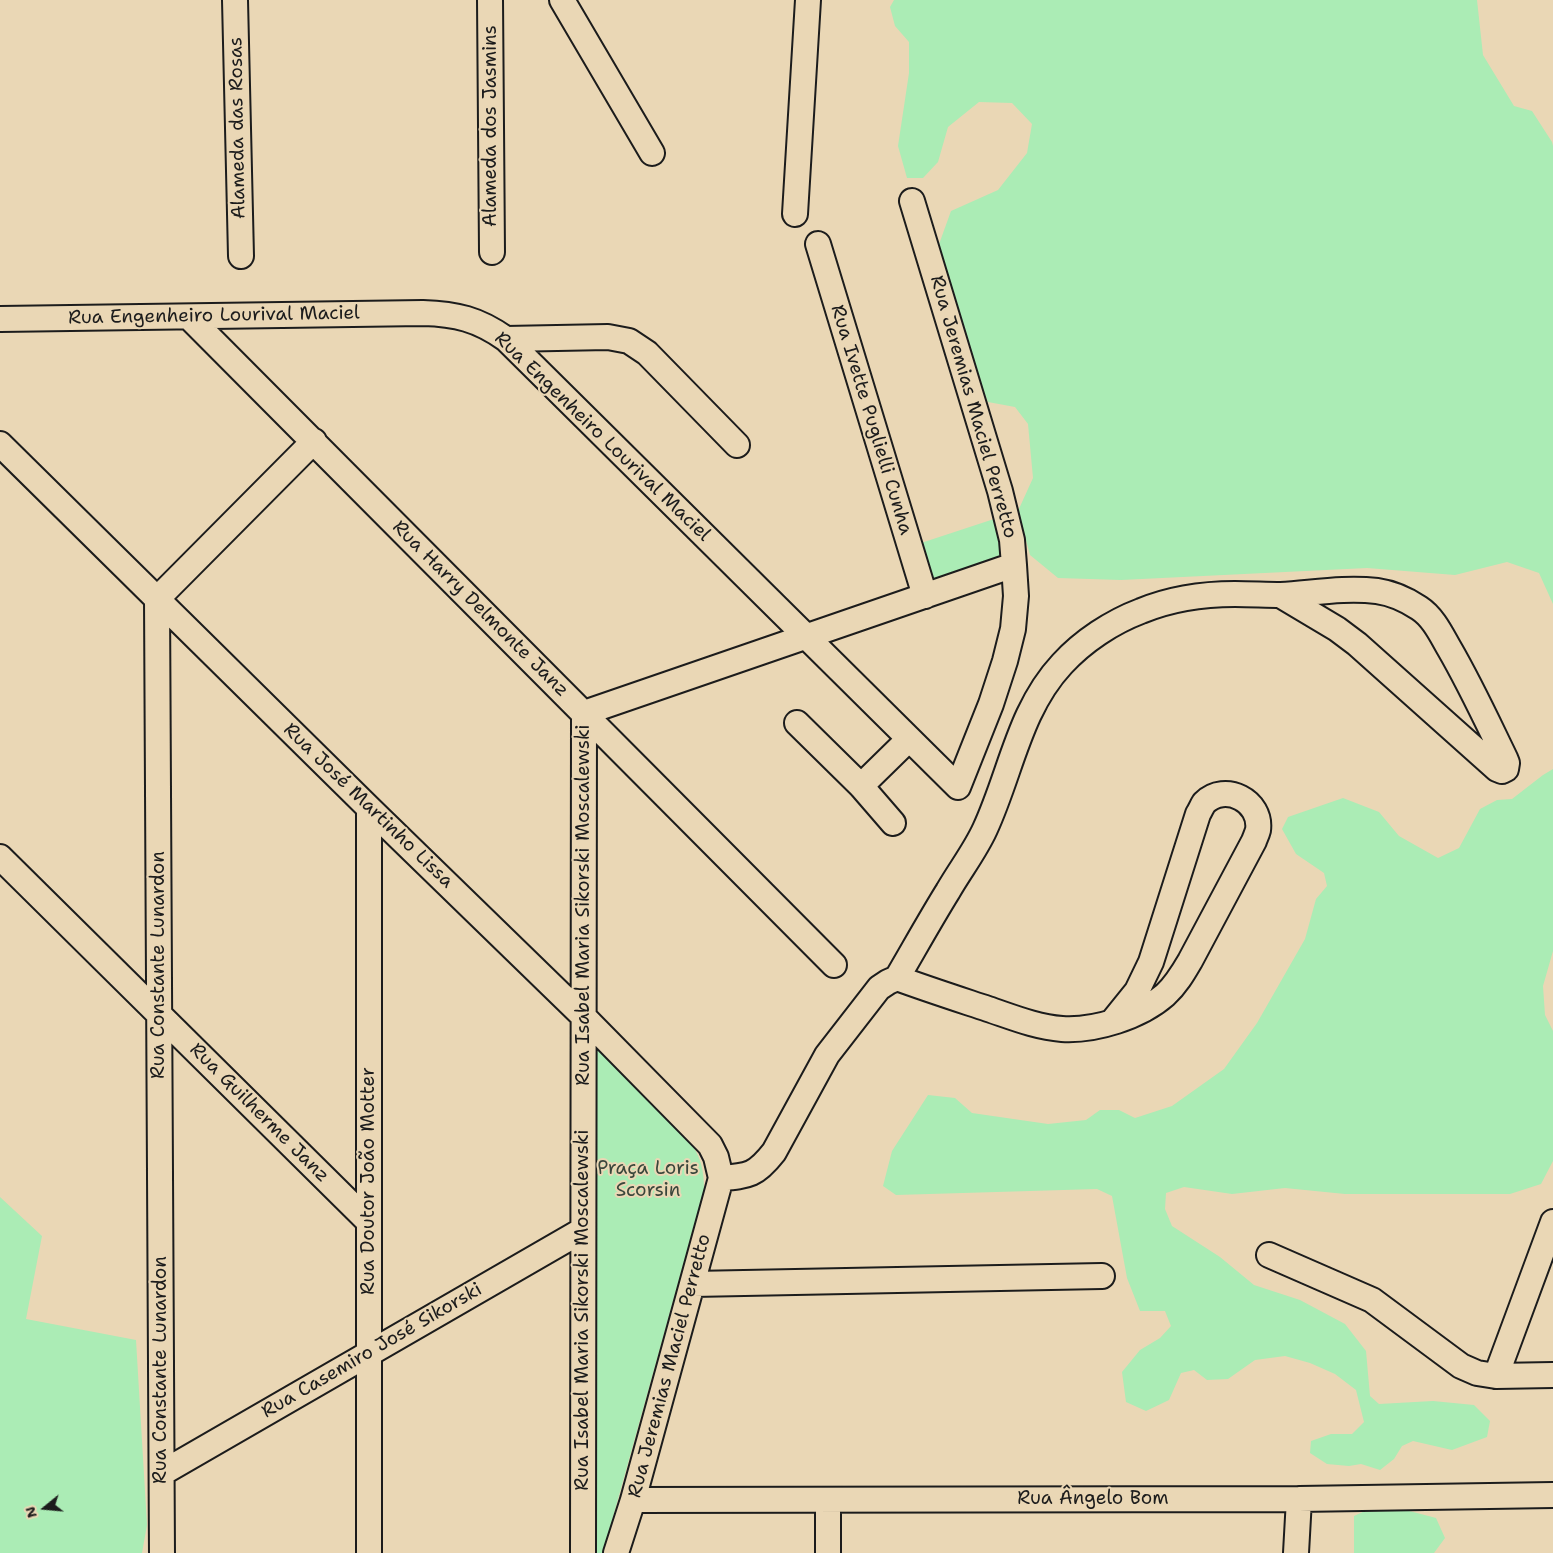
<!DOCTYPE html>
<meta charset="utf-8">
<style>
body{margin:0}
#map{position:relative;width:1553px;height:1553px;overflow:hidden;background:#ead7b5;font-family:"Shantell Sans",sans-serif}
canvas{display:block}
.north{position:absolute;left:20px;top:1483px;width:50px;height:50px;-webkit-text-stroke:4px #ead7b5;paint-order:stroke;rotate:253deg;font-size:14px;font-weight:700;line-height:20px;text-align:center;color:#1c1c1c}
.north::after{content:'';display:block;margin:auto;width:18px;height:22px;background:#1c1c1c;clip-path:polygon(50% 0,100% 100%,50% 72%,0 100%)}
</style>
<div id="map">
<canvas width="1553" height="1553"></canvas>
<div class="north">N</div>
</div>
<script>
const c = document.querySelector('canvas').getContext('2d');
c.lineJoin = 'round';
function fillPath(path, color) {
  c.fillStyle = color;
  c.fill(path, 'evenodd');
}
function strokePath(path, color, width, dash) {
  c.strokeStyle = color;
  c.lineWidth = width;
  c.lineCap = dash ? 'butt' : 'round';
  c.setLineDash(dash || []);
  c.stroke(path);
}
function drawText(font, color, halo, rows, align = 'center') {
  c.font = font + ' "Shantell Sans",sans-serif';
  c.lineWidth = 4;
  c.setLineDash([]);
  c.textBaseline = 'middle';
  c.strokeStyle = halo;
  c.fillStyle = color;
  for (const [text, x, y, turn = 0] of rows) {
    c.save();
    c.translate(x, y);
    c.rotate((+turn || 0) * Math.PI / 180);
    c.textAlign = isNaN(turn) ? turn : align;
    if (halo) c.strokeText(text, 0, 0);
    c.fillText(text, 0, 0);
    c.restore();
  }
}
fillPath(new Path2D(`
 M894 0H1477L1483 55 1514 106 1532 111 1552 142 1553 146V604L1539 573 1507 562 1455 575 1367 568 1121 580 1058 578 1030 555 1018 511 1033 478 1028 424 1015 407 988 402 965 345 938 247 951 211 998 190 1027 153 1032 124 1012 103 979 102 948 127 938 162 923 178H907L898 146 909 73V42L895 26 890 7Z
 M994 519 1002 560 930 583 918 544Z
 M1553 769V951L1543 986 1545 1015 1553 1031V1161L1541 1184 1510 1194H1345L1285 1188 1232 1194 1184 1187 1166 1193 1165 1209 1172 1226 1220 1257 1254 1285 1300 1300 1345 1324 1366 1351 1370 1396 1379 1404 1433 1401 1474 1405 1490 1421 1487 1437 1452 1450 1413 1441 1402 1446 1394 1459 1380 1470 1361 1464 1349 1466 1327 1464 1310 1453 1311 1441 1331 1434H1352L1364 1422 1356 1390 1335 1374 1310 1363 1285 1356 1255 1360 1228 1379 1207 1380 1194 1370 1181 1373 1169 1400 1146 1411 1126 1402 1122 1372 1140 1350 1160 1338 1171 1326 1165 1311H1140L1127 1278 1112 1196 1097 1189 896 1195 883 1186 892 1151 928 1095 955 1098 972 1113 1048 1124 1086 1120 1100 1110H1119L1135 1118 1172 1106 1224 1069 1257 1023 1305 939 1316 899 1327 886 1324 873 1296 854 1282 829 1288 817 1343 798 1379 812 1399 836 1438 858 1459 848 1480 809 1497 800 1512 799 1543 775Z
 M592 1044 688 1140C701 1155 704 1170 704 1190L603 1553H597Z
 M0 1197 42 1236 26 1319 136 1340 147 1525 142 1553H0Z
 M1369 1509H1402L1436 1518 1445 1538 1434 1553H1354V1516Z`), '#abecb5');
const minor = new Path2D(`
 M235 0 241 256
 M490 0 492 252
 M562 0 652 153
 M795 214 808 0
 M818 244 925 596
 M189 317 834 965
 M0 319 423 313C456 314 478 319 506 339L958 787 991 704 1005 661 1013 629 1016 596 1014 565 1012 540 1000 491 912 201
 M506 339 608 337 629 341 647 353 737 445
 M0 444 369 808 583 1016 710 1145 716 1157 721 1178 633 1500 616 1553
 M797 723 861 786 893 823
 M861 786 909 739
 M0 857 369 1222
 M897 978C927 989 958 999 988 1009 1012 1017 1036 1027 1062 1029 1095 1031 1140 1017 1165 995 1176 985 1183 973 1190 961L1254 841C1255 838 1257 834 1258 830 1262 801 1225 782 1204 803 1202 806 1200 811 1198 814L1151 962 1137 991 1112 1022
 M721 1178C749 1176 756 1175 774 1152L827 1055 879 988 888 982 897 978C914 949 930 920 948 891 960 870 975 851 985 829 1011 773 1019 710 1062 664 1083 641 1112 622 1141 611 1170 599 1205 594 1235 594 1251 594 1266 595 1281 595 1313 593 1345 587 1377 591 1391 593 1407 600 1419 608 1433 617 1441 634 1449 648 1470 684 1487 721 1505 758L1507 763 1506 769 1502 771 1497 769 1357 644 1337 629 1280 595
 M1269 1255 1372 1300 1461 1366 1477 1373 1496 1376 1553 1375
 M693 1284 1102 1276
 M1496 1376 1553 1222
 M162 1473 583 1230
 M633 1500 1299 1499 1553 1495
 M162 1553 157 599 314 441
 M369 1553V808
 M583 1553 584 713 1014 565
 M828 1553V1500
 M1296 1553 1299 1499`);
strokePath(minor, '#1c1c1c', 28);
strokePath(minor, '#ead7b5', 24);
drawText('19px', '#1c1c1c', '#ead7b5', [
 ["Alameda dos Jasmins",491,126,-90],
 ["Alameda das Rosas",238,128,-91],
 ["Rua Engenheiro Lourival Maciel",214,316,-1],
 ["Rua Jeremias Maciel Perretto",973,407,74],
 ["Rua Ivette Puglielli Cunha",871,420,73],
 ["Rua Engenheiro Lourival Maciel",602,437,44],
 ["Rua Harry Delmonte Janz",480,609,45],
 ["Rua José Martinho Lissa",368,806,44],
 ["Rua Isabel Maria Sikorski Moscalewski",584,905,-90],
 ["Rua Constante Lunardon",159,965,-90],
 ["Rua Guilherme Janz",259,1113,45],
 ["Rua Doutor João Motter",369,1181,-90],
 ["Rua Isabel Maria Sikorski Moscalewski",583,1310,-90],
 ["Rua Casemiro José Sikorski",372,1351,-30],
 ["Rua Jeremias Maciel Perretto",670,1366,-75],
 ["Rua Constante Lunardon",161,1370,-90],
 ["Rua Ângelo Bom",1093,1499]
]);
drawText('19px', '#39463b', '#ead7b5', [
 ["Praça Loris",648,1169],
 ["Scorsin",648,1191]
]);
</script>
